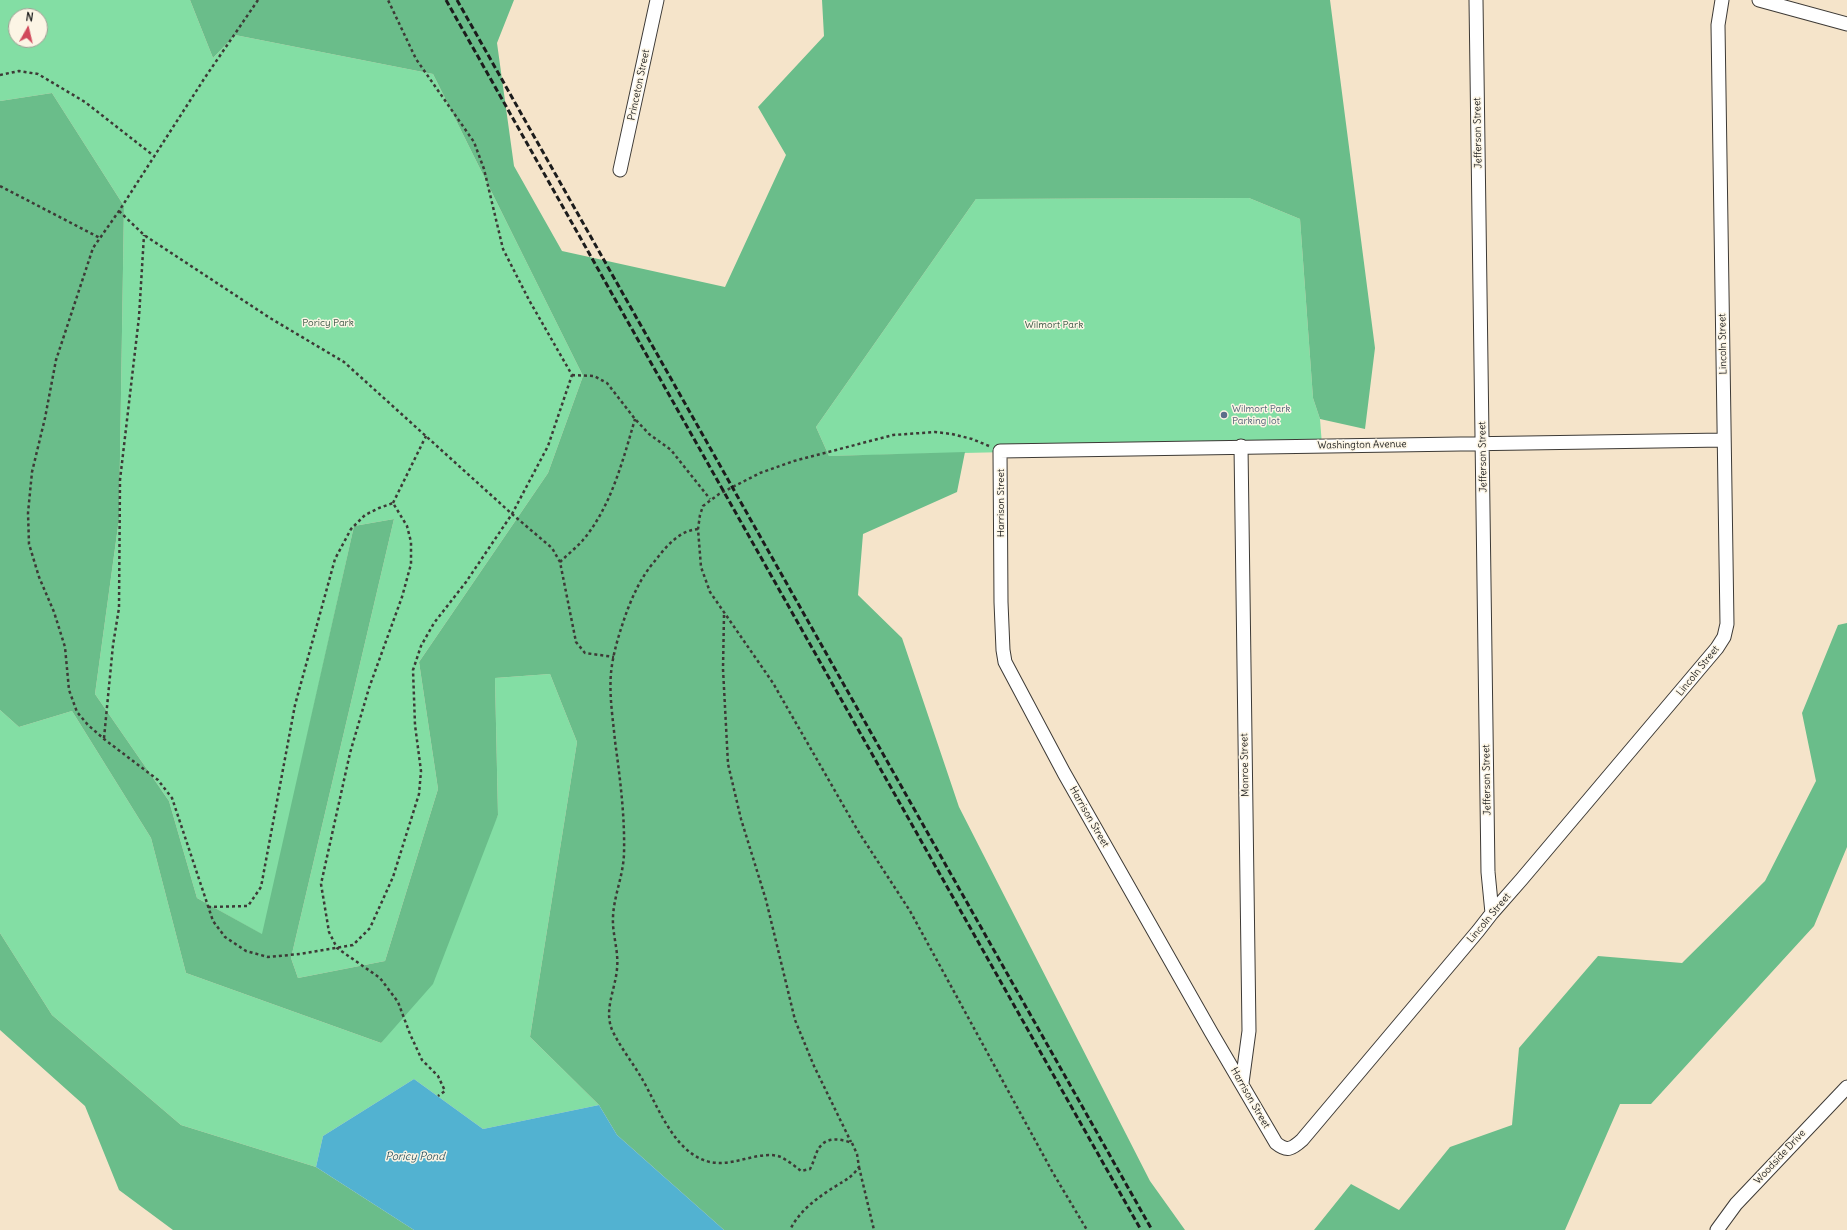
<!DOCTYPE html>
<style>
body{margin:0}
#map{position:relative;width:1847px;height:1230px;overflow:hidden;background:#f5e4ca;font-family:Delius,sans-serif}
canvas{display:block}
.north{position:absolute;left:8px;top:8px;width:40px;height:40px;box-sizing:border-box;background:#fcf5e5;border:1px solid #a29e95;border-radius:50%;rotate:8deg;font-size:11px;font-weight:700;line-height:16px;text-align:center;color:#1c1c1c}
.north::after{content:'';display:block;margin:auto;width:14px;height:18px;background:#d1495b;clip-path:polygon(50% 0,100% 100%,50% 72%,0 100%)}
</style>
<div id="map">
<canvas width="1847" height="1230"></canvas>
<div class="north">N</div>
</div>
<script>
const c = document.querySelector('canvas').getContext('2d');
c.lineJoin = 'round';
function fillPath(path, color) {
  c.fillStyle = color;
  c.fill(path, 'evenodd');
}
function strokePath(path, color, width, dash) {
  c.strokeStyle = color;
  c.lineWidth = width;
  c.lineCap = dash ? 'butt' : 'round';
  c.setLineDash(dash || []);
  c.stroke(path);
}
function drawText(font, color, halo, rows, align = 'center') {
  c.font = font + ' Delius,sans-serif';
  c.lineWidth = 3;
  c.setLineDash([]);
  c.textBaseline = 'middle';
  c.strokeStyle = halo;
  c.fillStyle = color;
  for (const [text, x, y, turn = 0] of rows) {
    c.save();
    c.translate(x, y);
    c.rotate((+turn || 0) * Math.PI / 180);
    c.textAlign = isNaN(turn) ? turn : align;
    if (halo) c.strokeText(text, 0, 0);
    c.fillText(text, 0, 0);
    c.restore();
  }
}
fillPath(new Path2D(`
 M0 0H190L213 58 235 35 433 74 583 376 548 473 419 662 438 789 385 961 298 978 291 958 394 519 354 526 263 935 197 898 169 801 95 694 119 519 124 206 52 93 0 101ZM16 16H40V40H16Z
 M1249 198 1300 219 1313 398 1320 419 1322 445 829 456 816 427 976 199Z
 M550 674 577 742 530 1037 599 1105 483 1129 414 1079 323 1136 316 1167 181 1125 52 1015 0 933V710L19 727 72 711 151 838 186 973 381 1043 498 815 495 678Z`), '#83dea4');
fillPath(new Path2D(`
 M190 0H514L497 43 514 166 562 251 725 287 786 155 758 107 824 36 822 0H1330L1375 348 1365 429 1320 419 1313 398 1300 219 1249 198 976 199 816 427 829 456 965 452 957 492 863 534 858 595 902 638 959 807 1150 1181 1185 1230H724L617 1135 599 1105 530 1037 577 742 550 674 495 678 498 815 433 984 381 1043 186 973 151 838 72 711 19 727 0 710V101L52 93 124 206 119 519 95 694 169 801 197 898 262 934 354 526 394 519 291 958 298 978 385 961 438 789 419 662 548 473 583 376 433 74 235 35 213 58Z
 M1847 623V847L1814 926 1651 1104H1620L1565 1230H1314L1351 1184 1399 1210 1450 1147 1512 1125 1519 1048 1598 956 1682 963 1765 881 1816 781 1802 713 1838 625Z
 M0 933 52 1015 181 1125 316 1167 414 1230H173L119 1190 85 1106 0 1030Z`), '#6abd8a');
fillPath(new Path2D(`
 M414 1079 483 1129 599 1105 617 1135 724 1230H414L316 1167 323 1136Z`), '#52b2d1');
const street = new Path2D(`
 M1476 0 1488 872 1492 913
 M1722 0 1718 25 1727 624 1724 637 1717 648 1521 880 1492 913 1478 931 1302 1140C1292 1149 1287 1152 1276 1143L1211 1032 1064 773 1005 662 1003 650 1001 602 1000 451 1724 440
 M1759 0 1847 24
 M620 170 657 0
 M1241 446 1249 1031 1242 1083
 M1717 1230 1736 1204 1847 1087`);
strokePath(street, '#3d3a36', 15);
strokePath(new Path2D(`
 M258 0 204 79 119 211 93 248 56 360 45 418 32 472 28 513 29 544 39 577 54 612 65 647 69 690 77 712 88 725 104 739 158 780 172 798 213 921 225 937 246 951 268 957 300 954 353 945 370 928 393 877 419 794 421 771 415 725 413 670 421 646 434 623 466 582 512 514 548 446 572 375 529 300 503 249 484 169 474 142 416 59 388 0
 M0 75 19 71 38 74 85 102 154 156
 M0 186 100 238
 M119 211 144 235 270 318 344 362 512 514 552 548 560 562 576 642 585 653 614 657
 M572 375 594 376 607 383 635 419 649 434 671 450 710 499
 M989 446 972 439 952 434 935 432 893 435 794 461 760 473 719 494 703 506 700 515 698 529 701 567 710 592 773 683 858 831 910 911 1053 1173 1087 1230
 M393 503 426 436
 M698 529C678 531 666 547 654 562 642 576 634 593 627 611 620 631 613 652 611 673 609 696 613 719 615 741 620 778 625 816 624 854 623 877 614 895 613 917 612 934 619 951 617 969 615 991 603 1011 613 1032 621 1048 632 1062 641 1077 659 1107 676 1161 718 1163 738 1164 763 1150 781 1157 788 1161 795 1166 801 1171L810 1169C814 1162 815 1154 819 1148 827 1136 841 1139 852 1143L857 1154 859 1167C851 1178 847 1179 836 1186 818 1197 799 1211 790 1230
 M560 562C567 555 576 548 583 540 611 507 623 460 635 419
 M724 615 723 669 728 764 741 819 766 900 795 1020 814 1066 851 1142
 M104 738 113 645 119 608 120 480 139 317 144 235
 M208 907 248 906 261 887 295 705 335 559 351 529 365 515 379 508 393 503 407 526 411 542V564L402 597 369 688 350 753 321 884 329 932 337 948 380 978 398 1002 410 1034 422 1060 438 1076 445 1091 438 1096
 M859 1167 874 1230`), '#3d3a36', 2.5, [3, 3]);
strokePath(street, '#fff', 13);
strokePath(new Path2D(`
 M446 0 1141 1230
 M457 0 1152 1230`), '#1c1c1c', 3, [6, 3]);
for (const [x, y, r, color] of [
 [1224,415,4,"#5c6f8a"]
]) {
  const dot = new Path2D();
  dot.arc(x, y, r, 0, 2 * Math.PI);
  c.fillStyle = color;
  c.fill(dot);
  strokePath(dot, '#fcf5e5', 1.5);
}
drawText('10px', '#1c1c1c', '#fcf5e5', [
 ["Princeton Street",639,85,-78],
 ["Jefferson Street",1478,133,-91],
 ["Lincoln Street",1723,344,-91],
 ["Washington Avenue",1362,445,-1],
 ["Jefferson Street",1483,457,-91],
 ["Harrison Street",1001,503,-90],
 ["Lincoln Street",1698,671,-51],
 ["Monroe Street",1245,765,-91],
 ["Jefferson Street",1487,780,-91],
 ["Harrison Street",1089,817,60],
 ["Lincoln Street",1489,918,-50],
 ["Harrison Street",1250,1098,60],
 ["Woodside Drive",1780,1157,-47]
]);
drawText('10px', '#3b5645', '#fcf5e5', [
 ["Poricy Park",328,323],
 ["Wilmort Park",1054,325]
]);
drawText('10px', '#4e5e75', '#fcf5e5', [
 ["Wilmort Park",1232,409],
 ["Parking lot",1232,421]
], 'left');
drawText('italic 11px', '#325864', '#fcf5e5', [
 ["Poricy Pond",415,1157]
]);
</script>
